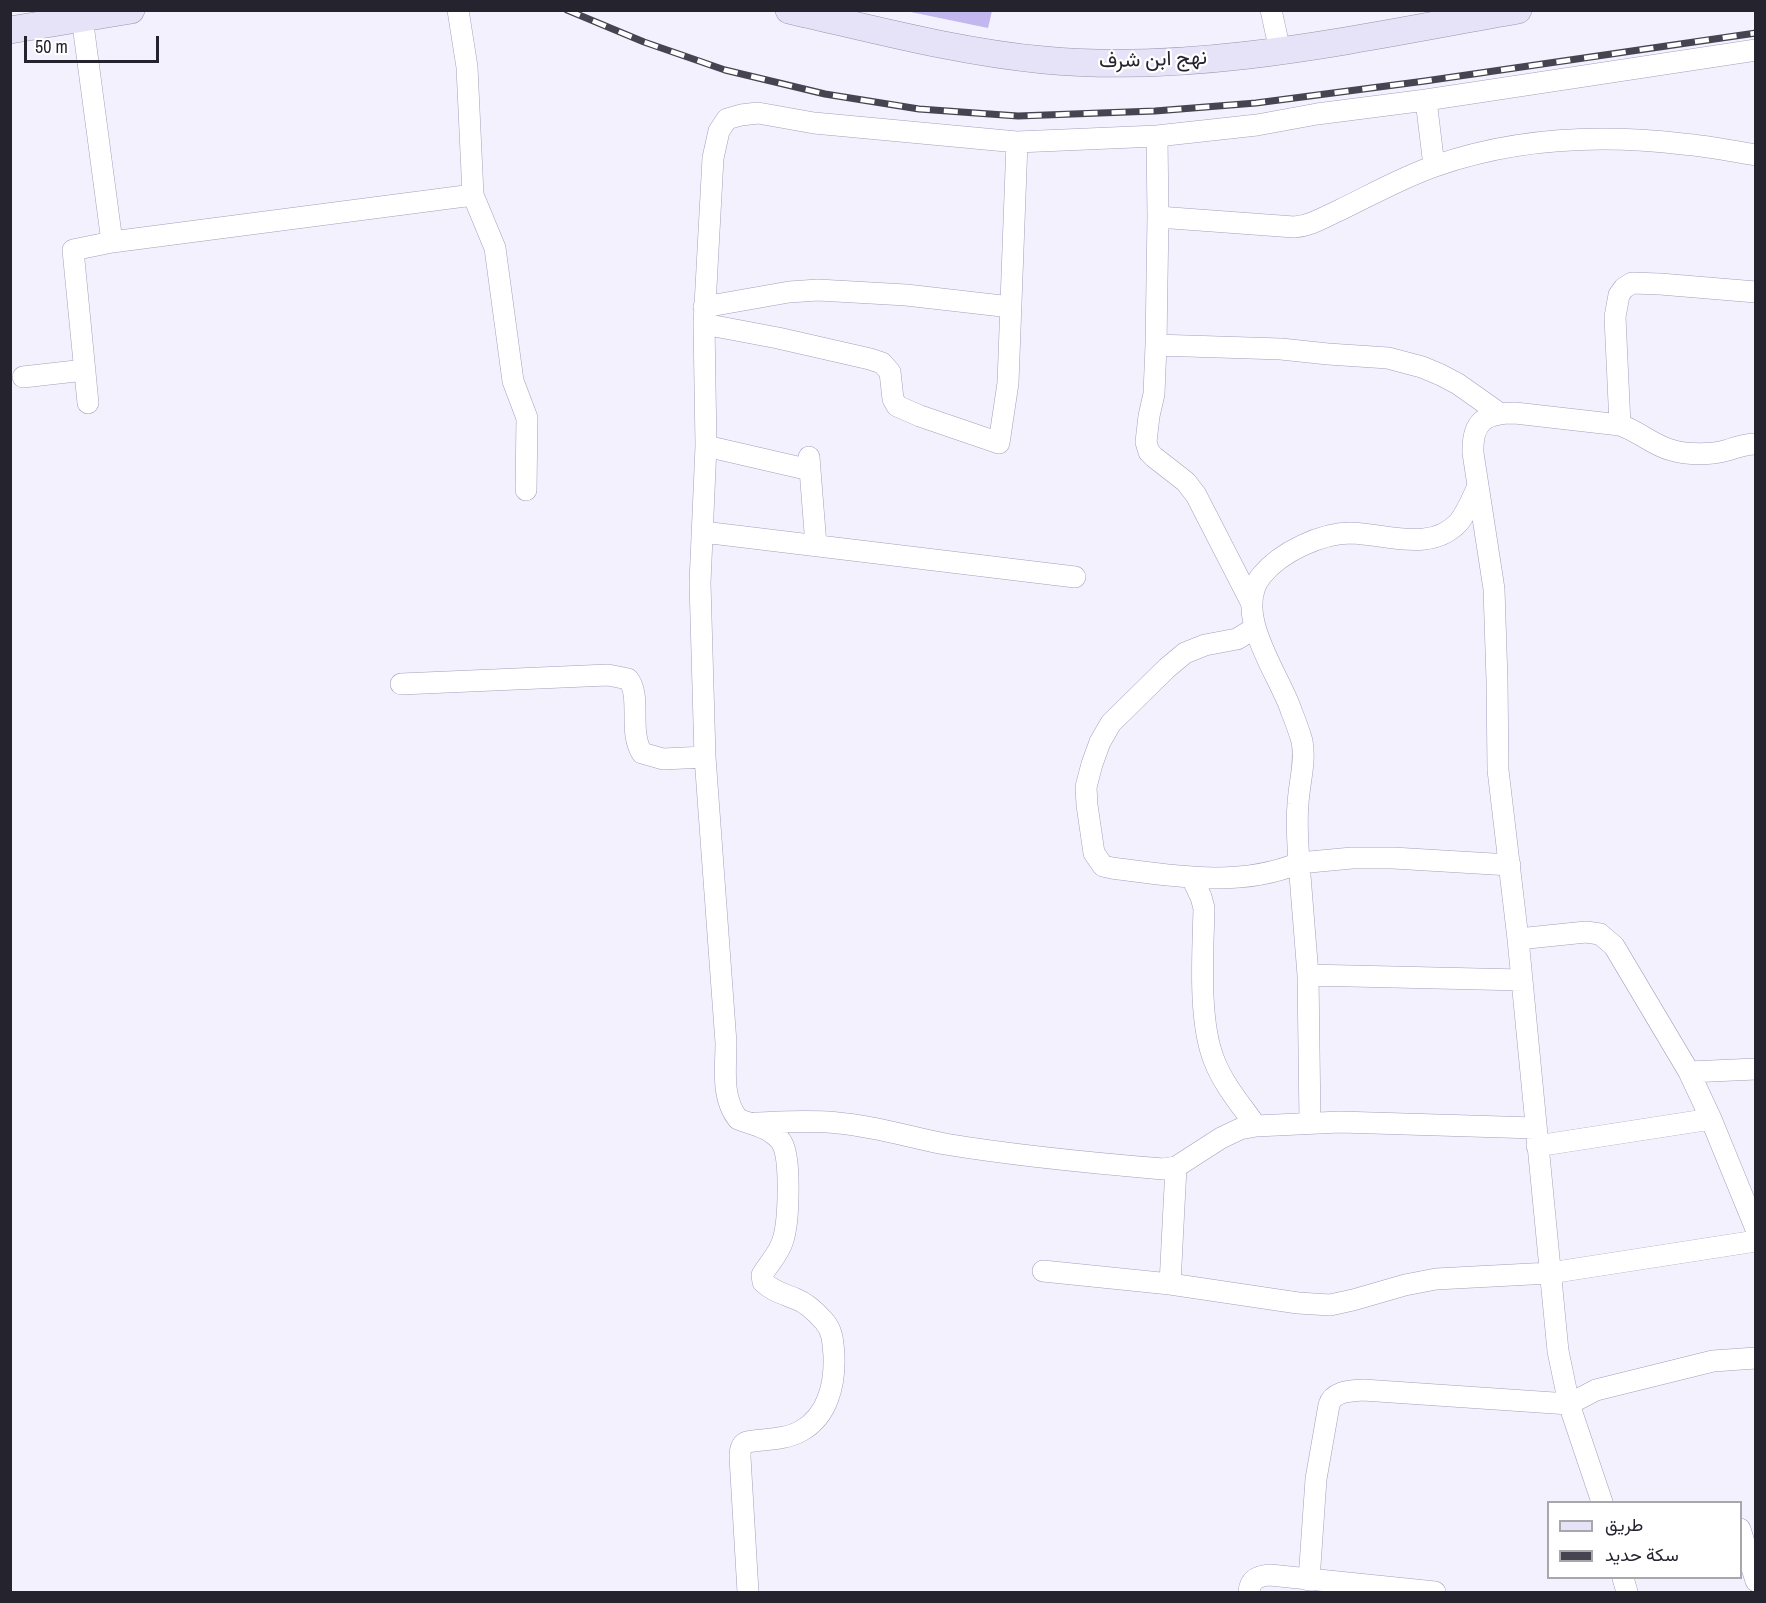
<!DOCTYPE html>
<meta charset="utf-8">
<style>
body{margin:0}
#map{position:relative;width:1766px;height:1603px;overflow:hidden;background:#f3f1fe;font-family:"Archivo Narrow",Vazirmatn,sans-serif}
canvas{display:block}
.frame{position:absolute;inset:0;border:12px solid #25232e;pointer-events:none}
.legend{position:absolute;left:1547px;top:1501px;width:195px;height:78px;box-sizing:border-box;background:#fff;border:2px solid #a8a7ab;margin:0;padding:8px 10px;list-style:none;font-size:18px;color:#25232e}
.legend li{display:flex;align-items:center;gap:12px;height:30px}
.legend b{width:30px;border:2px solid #a8a7ab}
.scale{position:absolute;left:24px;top:36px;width:135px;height:27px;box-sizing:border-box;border:3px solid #25232e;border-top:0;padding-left:8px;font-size:18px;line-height:21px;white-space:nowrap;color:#25232e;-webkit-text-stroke:4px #fff;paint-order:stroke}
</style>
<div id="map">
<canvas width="1766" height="1603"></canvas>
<div class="frame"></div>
<ul class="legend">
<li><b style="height:8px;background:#e6e2f7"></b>طريق</li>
<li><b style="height:8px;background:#464450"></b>سكة حديد</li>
</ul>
<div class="scale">50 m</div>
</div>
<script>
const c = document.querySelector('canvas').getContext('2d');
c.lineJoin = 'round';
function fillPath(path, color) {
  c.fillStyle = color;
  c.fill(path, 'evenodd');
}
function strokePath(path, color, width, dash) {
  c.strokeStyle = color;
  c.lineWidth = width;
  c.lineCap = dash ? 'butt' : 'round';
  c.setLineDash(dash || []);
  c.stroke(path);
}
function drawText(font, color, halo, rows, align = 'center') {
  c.font = font + ' "Archivo Narrow",Vazirmatn,sans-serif';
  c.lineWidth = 4.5;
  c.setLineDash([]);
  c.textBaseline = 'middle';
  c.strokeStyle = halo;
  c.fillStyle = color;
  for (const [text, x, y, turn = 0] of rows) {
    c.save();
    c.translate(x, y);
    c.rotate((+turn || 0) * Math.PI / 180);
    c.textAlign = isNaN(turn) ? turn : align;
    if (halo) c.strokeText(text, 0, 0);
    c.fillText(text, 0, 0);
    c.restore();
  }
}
fillPath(new Path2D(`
 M906 11 992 10V11L988 28Z`), '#c2b7ee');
const minor = new Path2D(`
 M458 10 467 67 473 195 495 248 513 381 527 418 526 490
 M1271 10 1280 51
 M82 17 112 242
 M1426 100 1434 166
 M1157 136 1158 217
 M704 307 789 292 818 290 906 295 1011 307
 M704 324 778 338 870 359 882 363 890 372 893 399 897 406 920 416 999 443 1008 383 1017 142
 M1156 345 1281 349 1328 354 1388 358 1422 367 1441 375 1458 384 1499 413
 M23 377 85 370
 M88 403 73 250 112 242 473 195
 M1620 425 1615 317 1619 295 1624 288 1632 283 1660 284 1756 292
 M706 446 810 470
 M809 457 816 545
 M703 532 1075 577
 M1252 604 1196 495 1186 482 1154 457 1149 452 1146 442 1149 416 1154 394 1156 345 1158 217 1294 227C1311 226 1324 217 1340 210 1371 195 1403 177 1435 166 1515 138 1600 134 1683 144 1707 146 1732 151 1756 155
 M1255 628 1237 639 1205 645 1185 653 1167 668 1111 723 1100 742 1092 764 1086 787 1087 805 1094 853 1103 866 1112 868C1174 876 1239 888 1299 863 1298 843 1296 824 1298 804 1299 783 1306 762 1302 741 1299 731 1295 720 1291 710 1279 674 1231 612 1262 575 1281 552 1321 533 1351 533 1386 534 1431 553 1459 522 1467 512 1473 497 1478 486
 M401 684 608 675 628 679C642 696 628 731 642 753L663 759 705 757
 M1192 878 1201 897 1204 908C1203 952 1198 1020 1214 1060 1223 1084 1241 1105 1256 1126
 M1518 939 1586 932 1600 934 1614 946 1689 1072 1711 1119 1756 1229
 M1308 975 1522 980
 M1689 1072 1756 1069
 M1310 1122 1308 975 1299 863 1352 858H1393L1510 865
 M755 1123C783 1122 810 1120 838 1123 874 1126 909 1137 945 1144 1017 1156 1091 1163 1163 1169L1176 1167 1221 1138 1240 1129 1256 1126 1340 1122 1535 1128
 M1537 1146 1711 1119
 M1043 1271 1170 1284 1298 1303 1330 1305 1353 1300 1405 1285 1436 1279 1550 1273 1756 1241
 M1170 1284 1176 1167
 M1602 1502 1569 1404 1558 1351 1518 939 1498 770 1497 680 1494 589 1473 453C1472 422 1484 413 1515 413L1620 425C1638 431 1653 445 1671 450 1687 455 1712 455 1728 450 1737 447 1745 444 1756 444
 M1740 1529 1756 1581
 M1623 1578 1627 1592
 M1309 1580 1316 1479 1329 1405C1333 1391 1350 1391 1363 1390L1569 1404 1596 1390 1713 1361 1756 1358
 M748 1592 740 1457C740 1450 741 1444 747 1442 764 1439 785 1440 801 1431 828 1416 835 1384 834 1356 833 1343 833 1331 824 1321 816 1312 807 1303 796 1299 784 1294 772 1291 763 1282L762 1275C769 1263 779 1254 783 1240 789 1221 791 1159 782 1143 780 1139 775 1135 772 1133 762 1125 749 1124 738 1119 721 1098 726 1068 726 1043L705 757 700 583 706 446 704 324 713 158 719 131 727 119 741 115 758 113 814 123 1017 142 1157 136 1257 125 1317 114 1426 100 1756 50
 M1249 1592C1250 1579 1258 1576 1270 1575L1435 1592`);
const major = new Path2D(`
 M789 10C873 29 958 52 1044 60 1201 75 1363 37 1518 10
 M10 30 131 10`);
strokePath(minor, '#a49fbb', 22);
strokePath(major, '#9893ad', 28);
strokePath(minor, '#fff', 21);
strokePath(major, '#e6e2f7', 27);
const rail = new Path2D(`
 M567 10 644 42 725 70 825 94 919 109 1018 116 1155 111 1256 103 1425 81 1756 33`);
strokePath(rail, '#464450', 7);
strokePath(rail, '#fff', 4.5, [14]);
drawText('21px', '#25232e', '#fff', [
 ["نهج ابن شرف",1153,60,-2]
]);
</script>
